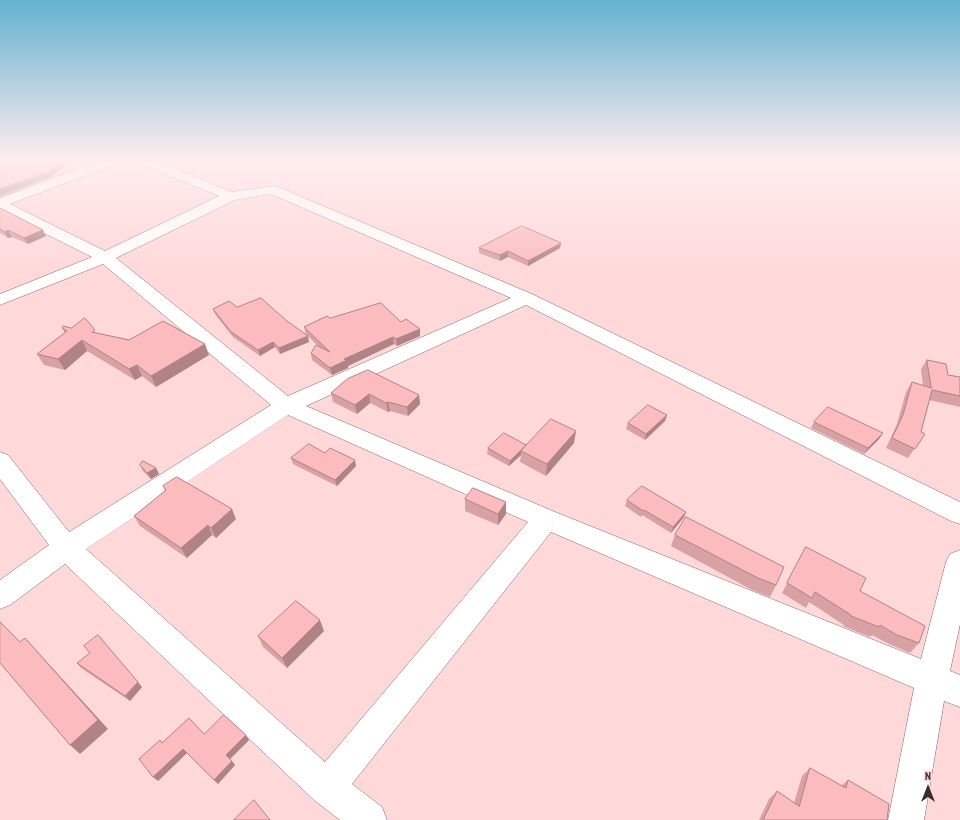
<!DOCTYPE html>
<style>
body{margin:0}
#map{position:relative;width:960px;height:820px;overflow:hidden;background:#ffd8d9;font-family:"PT Sans Narrow",sans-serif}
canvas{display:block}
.north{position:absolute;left:908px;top:768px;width:40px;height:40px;-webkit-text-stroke:3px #ffd8d9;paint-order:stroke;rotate:0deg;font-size:11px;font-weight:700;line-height:16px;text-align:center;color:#3b2d2d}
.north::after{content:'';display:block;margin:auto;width:14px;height:18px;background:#3b2d2d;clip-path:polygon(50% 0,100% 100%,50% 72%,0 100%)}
</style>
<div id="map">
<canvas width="960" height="820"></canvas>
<div class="north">N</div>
</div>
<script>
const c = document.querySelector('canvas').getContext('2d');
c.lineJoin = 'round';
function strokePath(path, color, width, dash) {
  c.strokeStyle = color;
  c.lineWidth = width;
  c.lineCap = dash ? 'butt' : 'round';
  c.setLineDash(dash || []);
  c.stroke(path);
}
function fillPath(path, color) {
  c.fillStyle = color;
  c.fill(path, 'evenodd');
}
const minor = new Path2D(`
 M101 160H119L118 163 10 204 105 251 219 196 138 163 137 160H154L232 192 273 186 278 187 532 294 960 502V524L951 521 526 305 306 406 555 512 921 659 946 562 950 554 960 550V624L950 671 960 675V707L944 701 924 820H888L914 688 551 532 352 784 382 807 387 820H340L314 800 65 564 10 605 0 609V580L49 545 0 479V452L8 455 69 532 271 405 103 264 0 305V294L92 257 0 211V198ZM271 194 511 298 288 396 116 258 235 200ZM288 415 528 522 325 762 86 549Z`);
strokePath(minor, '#886668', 1);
fillPath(minor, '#fff');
fillPath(new Path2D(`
 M0 208 46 236 28 244 12 237 8 238 0 233Z
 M561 243 560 248 528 266 508 257 500 261 479 253V248Z
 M237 307 309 342 280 354 275 347 260 356 233 337 215 314 213 309Z
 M330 318 401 322 420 329V336L397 346 394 344 348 366V368L332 375 312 360 311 353 318 346 306 334 304 327Z
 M62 328 96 333 209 355 156 387 142 376 135 380 87 351 65 370 44 365 37 354 65 333Z
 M927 360 948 375 960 377V407L929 400 921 432 925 434 908 458 886 448 897 424 906 392 912 382 923 386 921 369Z
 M331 393 419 395 420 404 408 416 390 411 388 412 370 403 357 414 333 402Z
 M667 415 665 421 645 440 626 429 628 423Z
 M814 422 883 433 879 439 864 454 811 428Z
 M574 443 546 476 520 462 521 455 509 466 487 454 488 448 526 445Z
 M325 453 356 466 337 486 293 464 291 458Z
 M140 465 156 468 159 474 151 479 143 471Z
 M163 486 236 519 216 538 212 535 187 558 140 526 134 516 165 491Z
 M465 499 506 514 498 525 465 511Z
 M627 500 686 512 684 517 671 533 642 515 641 517 625 506Z
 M675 535 776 585 770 597 752 590 671 546Z
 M806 547 860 591 919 643 910 653 889 644 872 635 870 637 843 626 844 625 809 602 806 608 782 593Z
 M324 631 287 668 263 647 258 636Z
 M77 663 142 687 130 701 81 668Z
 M204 734 249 740 230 759 235 765 218 784 187 753 158 781 162 743Z
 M810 768 841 786 848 780 887 820H759L769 799 777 791 794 803 802 776Z`), '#d8a1a4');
fillPath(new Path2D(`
 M63 160H72L51 177 0 196V189Z
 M8 230 12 237 8 238 5 232Z
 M43 230 46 236 28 244 24 238Z
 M561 243 560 248 528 266V261Z
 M508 251V257L500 261V255Z
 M420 329V336L397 346 396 339Z
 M308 336 309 342 280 354 279 348Z
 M393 337 394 344 348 366V368L332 375 330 368 344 359Z
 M82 340 87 351 65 370 58 359Z
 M273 342 275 347 260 356 258 350Z
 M205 344 209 355 156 387 151 376Z
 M137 365 142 376 135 380 129 369Z
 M369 394 370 403 357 414 355 405Z
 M419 395 420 404 408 416 407 407Z
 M388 402 390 411 388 412 386 403Z
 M667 415 665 421 645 440 646 434Z
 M576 431 574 443 546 476 547 464Z
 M883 433 879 439 864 454 868 448Z
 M526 445 521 451V455L509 466 510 461Z
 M355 460 356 466 337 486 335 480Z
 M156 468 159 474 151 479 147 473Z
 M506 502V514L498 525V514Z
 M232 509 236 519 216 538 211 528Z
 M686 512 684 517 671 533 673 527Z
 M208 525 212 535 187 558 181 548Z
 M320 620 324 631 287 668 282 658Z
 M25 638 35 649 108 729 80 754 70 745Z
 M138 682 142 687 130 701 125 696Z
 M246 735 249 740 229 760 226 755Z
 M183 749 187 753 158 781 153 777Z
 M232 761 235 765 218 784 214 780Z`), '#b08386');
const building = new Path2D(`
 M0 160H63L48 172 0 189Z
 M0 208 43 230 24 238 8 230 5 232 0 229Z
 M522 226 561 243 528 261 508 251 500 255 479 248Z
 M261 298 287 321 308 336 279 348 273 342 258 350 231 332 213 309 229 301 237 307Z
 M381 303 401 322 406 319 420 329 396 339 393 337 344 359 347 360 330 368 311 353 316 345 330 352 304 327 327 316 330 318Z
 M85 318 95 330 92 332 129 340 163 321 205 344 151 376 137 365 129 369 82 340 58 359 37 354 67 331 62 328 63 326 71 328Z
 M927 360 946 364 948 375 960 377V396L932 390 921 432 925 434 915 449 892 438 903 415 912 382 931 388Z
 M368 370 419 395 407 407 388 402 386 403 369 394 355 405 331 393 347 379Z
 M648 405 667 415 646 434 628 423Z
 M828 407 883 433 868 448 814 422Z
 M551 419 576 431 547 464 521 451Z
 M504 433 526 445 510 461 488 448Z
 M309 444 325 453 330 448 355 460 335 480 291 458Z
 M143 461 156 468 147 473 140 465Z
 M177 477 232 509 211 528 208 525 181 548 134 516 166 490 163 486Z
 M642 486 686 512 673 527 644 510 643 511 627 500Z
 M473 488 506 502 498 514 465 499Z
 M686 517 784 567 776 585 758 578 675 535Z
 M806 547 866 578 860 591 925 626 919 643 897 635 880 625 879 627 851 616V615L815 592 812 598 787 583Z
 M296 601 320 620 282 658 258 636Z
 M0 622 20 642 25 638 98 720 70 745 0 663Z
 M98 635 138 682 125 696 77 663 90 653 84 646Z
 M224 715 246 735 226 755 232 761 214 780 183 749 153 777 139 759 160 740 162 743 189 718 204 734Z
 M810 768 846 788 848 780 889 804 887 820H763L777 791 799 806Z
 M254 800 270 820H234Z`);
fillPath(building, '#fbbbbf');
strokePath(building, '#b08386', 1);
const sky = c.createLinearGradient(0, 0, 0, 275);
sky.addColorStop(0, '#64b1d1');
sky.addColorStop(0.58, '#ffedee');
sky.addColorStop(1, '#ffedee00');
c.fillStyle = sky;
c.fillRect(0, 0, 960, 275);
</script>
